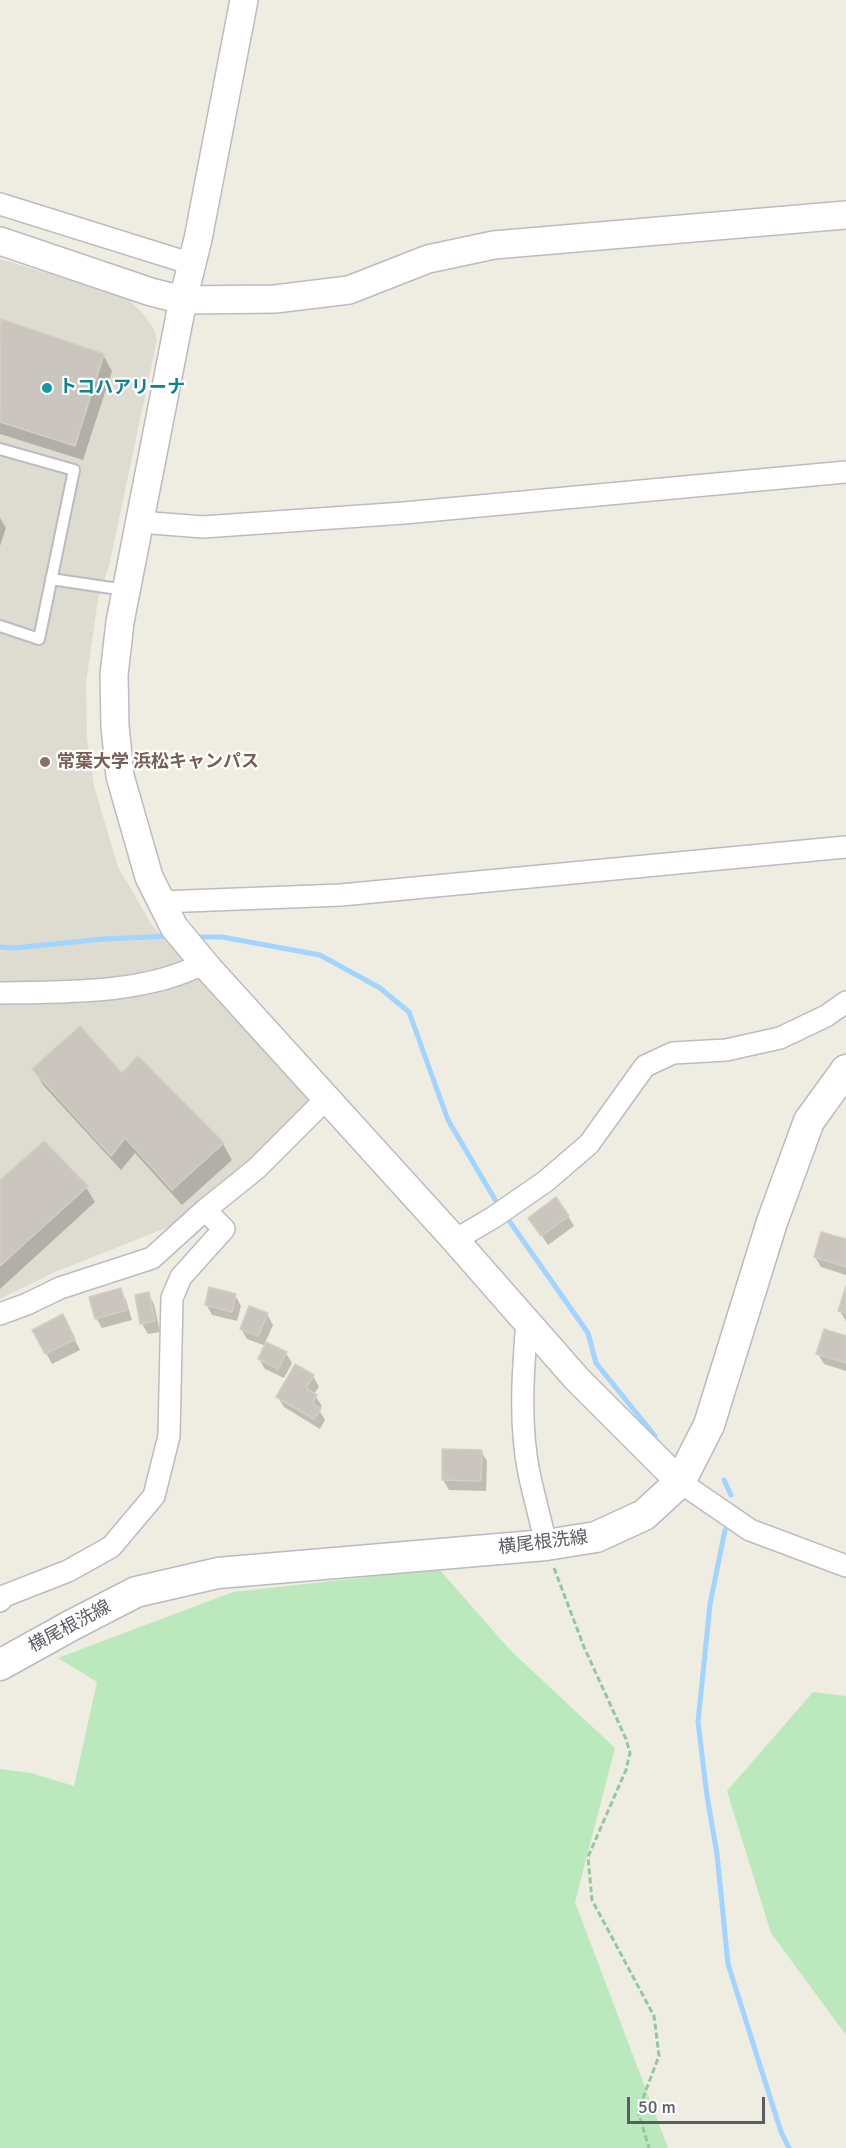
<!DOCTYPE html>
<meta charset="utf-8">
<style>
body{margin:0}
#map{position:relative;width:846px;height:2148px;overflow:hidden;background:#efece2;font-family:Signika,sans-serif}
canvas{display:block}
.scale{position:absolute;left:627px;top:2097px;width:138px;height:27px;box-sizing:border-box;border:3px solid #5a5e64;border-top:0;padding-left:8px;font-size:18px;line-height:21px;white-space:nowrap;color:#5a5e64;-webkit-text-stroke:4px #fff;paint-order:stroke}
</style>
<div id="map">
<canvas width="846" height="2148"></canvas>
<div class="scale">50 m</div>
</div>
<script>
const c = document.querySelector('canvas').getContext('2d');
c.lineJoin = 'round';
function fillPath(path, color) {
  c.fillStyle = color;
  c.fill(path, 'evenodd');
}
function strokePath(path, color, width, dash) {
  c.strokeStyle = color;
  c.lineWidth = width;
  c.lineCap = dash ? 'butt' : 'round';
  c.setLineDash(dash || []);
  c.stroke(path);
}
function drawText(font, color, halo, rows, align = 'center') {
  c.font = font + ' Signika,"Noto Sans JP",sans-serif';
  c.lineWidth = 4.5;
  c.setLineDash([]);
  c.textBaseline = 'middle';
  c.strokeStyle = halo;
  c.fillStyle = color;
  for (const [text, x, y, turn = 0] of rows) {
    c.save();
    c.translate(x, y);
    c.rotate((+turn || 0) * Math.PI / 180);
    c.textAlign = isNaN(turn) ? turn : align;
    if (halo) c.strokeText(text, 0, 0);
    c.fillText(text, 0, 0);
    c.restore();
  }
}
fillPath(new Path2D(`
 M0 259 125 296 144 315 154 329 157 340 109 566 98 599 86 683 87 738 94 786 118 867 152 925 311 1100 191 1218 55 1272 0 1299Z`), '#dedbd1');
fillPath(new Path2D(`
 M439 1569 511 1651 615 1748 575 1902 668 2148H0V1769L31 1773 74 1786 97 1682 58 1658 233 1592Z
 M813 1692 846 1696V2035L771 1933 727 1791Z`), '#bce8bd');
fillPath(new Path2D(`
 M2 321 103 355 112 371 83 460 0 434V327Z
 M0 518 6 528 0 546Z
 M34 1069 122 1075 223 1144 232 1160 182 1205 135 1153 121 1170 43 1085Z
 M0 1182 86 1187 95 1202 0 1289Z
 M568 1216 574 1226 548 1245 530 1218Z
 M846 1241V1275L821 1267 815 1257Z
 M120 1289 126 1300 132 1320 102 1328 96 1318Z
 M846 1290V1321L840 1311Z
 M148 1294 154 1304 160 1332 148 1334 142 1324 137 1296Z
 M235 1295 241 1306 237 1321 212 1315 206 1304Z
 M267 1314 273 1325 265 1343 286 1353 292 1363 284 1378 265 1369 259 1359 266 1346 247 1339 241 1329Z
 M68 1326 80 1350 52 1364 34 1331Z
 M846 1337V1371L824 1364 818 1354Z
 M313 1376 319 1387 314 1394 322 1406 319 1410 325 1420 320 1429 284 1407 278 1397Z
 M481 1451 487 1461 486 1491 449 1490 443 1480Z`), '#0003');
strokePath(new Path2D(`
 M195 937H222L320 955 380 988 409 1012 448 1120 500 1208
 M0 947 15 948 103 939 171 936
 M505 1215 588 1333 596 1363 655 1436
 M724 1480 731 1495
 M725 1530 710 1604 698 1722 707 1796 717 1854 728 1964 781 2132 789 2148`), '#a1d4ff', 5);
const building = new Path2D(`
 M1 319 104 354 75 446 0 422Z
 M80 1026 122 1073 138 1056 224 1143 172 1190 125 1138 111 1156 32 1069Z
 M44 1141 88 1186 0 1266V1180Z
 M556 1197 569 1216 541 1236 528 1218Z
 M821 1232 846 1239V1267L814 1257Z
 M846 1286V1313L838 1311Z
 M209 1287 236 1294 232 1312 205 1305Z
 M121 1288 127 1310 95 1319 89 1297Z
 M149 1292 155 1321 140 1324 135 1295Z
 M249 1306 268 1313 258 1336 240 1329Z
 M63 1314 75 1339 45 1354 32 1330Z
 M824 1329 846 1336V1363L816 1354Z
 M266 1342 287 1352 278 1369 258 1359Z
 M295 1364 314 1375 306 1388 317 1395 312 1403 321 1409 314 1419 276 1397Z
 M442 1449 482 1450 481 1481 442 1480Z`);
fillPath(building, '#cac6bf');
strokePath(building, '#d4cec0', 1.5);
const service = new Path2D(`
 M0 449 74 470 39 639 0 626
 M51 579 125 590`);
const minor = new Path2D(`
 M0 204 192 264
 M139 522 203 527 404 513 846 472
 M161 902 341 895 846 847
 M0 993C64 992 147 994 204 963
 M455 1240 494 1217 546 1181 589 1144 645 1066 673 1053 726 1050 780 1038 826 1016 846 1002
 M0 1314 27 1304 60 1288 152 1258 205 1210 256 1169 327 1098
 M527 1321C523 1371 519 1424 529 1473 534 1497 541 1521 546 1545
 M680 1482 750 1530 846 1566
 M0 1601 4 1596 68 1571 111 1547 154 1496 169 1436 172 1298 181 1277 224 1229 205 1210`);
const tertiary = new Path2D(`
 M244 0 198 239 183 300 120 622 114 675 115 726 120 776 149 877 174 927 209 969 455 1240 577 1379 680 1482
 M0 241 151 292 183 300 275 299 349 290 428 259 494 245 846 215`);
const secondary = new Path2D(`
 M0 1665 72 1625 136 1592 218 1573 546 1545 596 1537 644 1515 680 1482 709 1425 772 1222 809 1121 846 1070`);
strokePath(service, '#babcc2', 14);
strokePath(minor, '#babcc2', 24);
strokePath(tertiary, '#babcc2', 30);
strokePath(secondary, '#b8bbc2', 33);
strokePath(new Path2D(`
 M554 1568 584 1647 626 1739 630 1753 626 1770 588 1857 592 1900 654 2016 659 2056 638 2111 649 2148`), '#93c7a3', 3, [6, 3]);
strokePath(service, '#fff', 10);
strokePath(minor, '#fff', 21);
strokePath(tertiary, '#fff', 27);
strokePath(secondary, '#fff', 30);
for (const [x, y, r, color] of [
 [47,388,6,"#0f9aa8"],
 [45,762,6,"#8d6e63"]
]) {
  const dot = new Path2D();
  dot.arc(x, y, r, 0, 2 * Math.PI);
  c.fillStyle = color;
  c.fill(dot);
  strokePath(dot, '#fff', 2);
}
drawText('bold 18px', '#0d838f', '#fff', [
 ["トコハアリーナ",59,388]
], 'left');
drawText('bold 18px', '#785e54', '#fff', [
 ["常葉大学 浜松キャンパス",57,762]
], 'left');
drawText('18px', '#5a5e64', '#fff', [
 ["横尾根洗線",543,1543,-7],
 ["横尾根洗線",70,1627,-28]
]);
</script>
